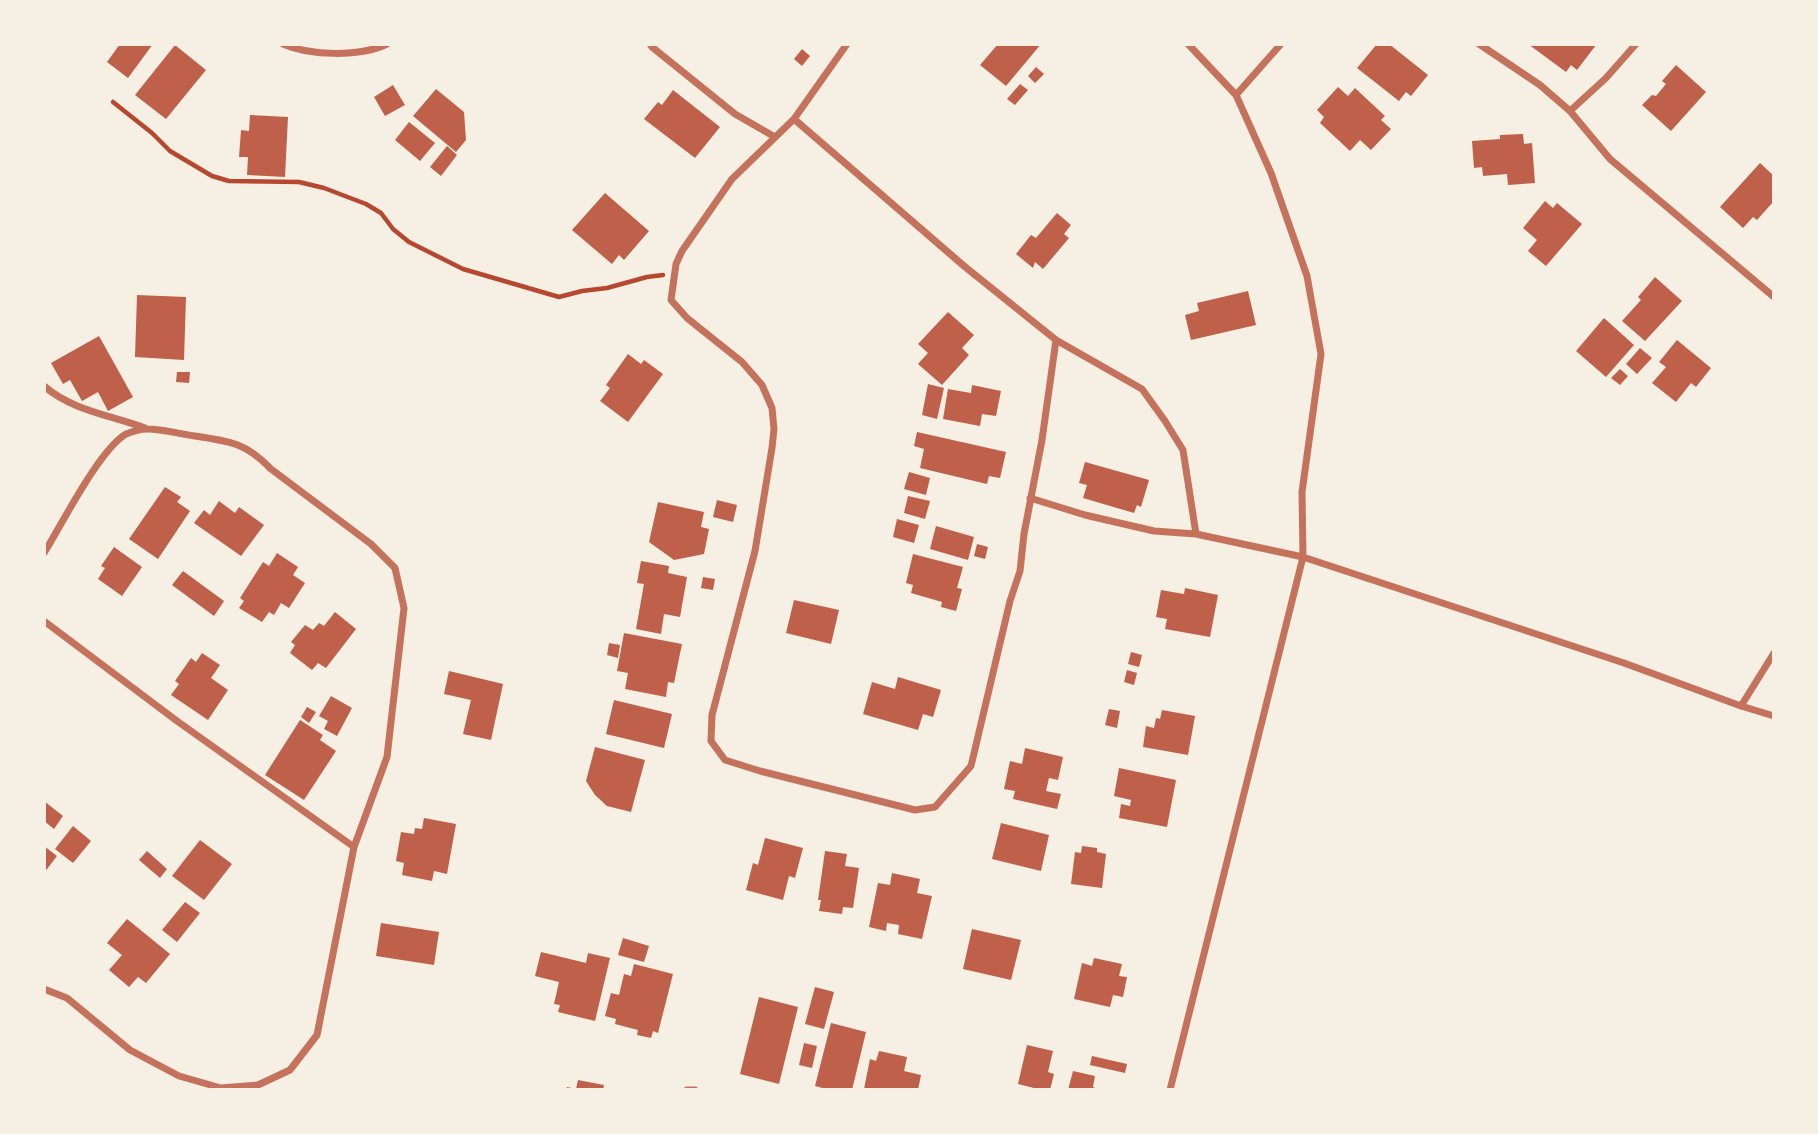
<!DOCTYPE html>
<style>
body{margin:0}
#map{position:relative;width:1818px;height:1134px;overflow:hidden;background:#f6efe4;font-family:"Sofia Sans Condensed",sans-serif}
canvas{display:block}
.frame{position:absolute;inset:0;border:46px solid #f6efe4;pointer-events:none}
</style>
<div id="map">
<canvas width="1818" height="1134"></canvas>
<div class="frame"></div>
</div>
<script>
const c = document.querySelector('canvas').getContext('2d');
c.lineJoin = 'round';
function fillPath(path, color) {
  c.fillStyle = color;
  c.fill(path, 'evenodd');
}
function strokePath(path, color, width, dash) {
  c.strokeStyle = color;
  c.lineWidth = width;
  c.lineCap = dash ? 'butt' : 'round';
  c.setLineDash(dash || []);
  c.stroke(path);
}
fillPath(new Path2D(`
 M120 44H153L128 78 107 62Z
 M998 44H1041L1006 86 980 65Z
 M1377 44H1389L1428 75 1411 96 1406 92 1399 101 1357 68Z
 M1528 44H1594L1596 45 1577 70 1571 65 1566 72Z
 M175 45 206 70 166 119 135 95Z
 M802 49 810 56 802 66 794 59Z
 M1676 65 1706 92 1671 131 1642 105 1652 95 1656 96 1666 84 1662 81Z
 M1036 67 1044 74 1035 83 1028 76Z
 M1020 84 1028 90 1015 105 1007 99Z
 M393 85 405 105 385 116 374 97Z
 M1338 87 1348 96 1355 88 1385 116 1381 120 1391 129 1371 150 1360 140 1350 151 1320 123 1324 117 1317 110Z
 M436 89 464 112 466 140 456 152 413 116Z
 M673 90 720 127 695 158 644 119 658 102 662 105Z
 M250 115 288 117 285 177 247 175 248 157H239L241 130 249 131Z
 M409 122 435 143 420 161 395 140Z
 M1523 134 1524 144 1532 143 1535 183 1508 185 1507 174 1483 176 1482 167 1474 168 1472 141 1500 139V135Z
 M447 146 457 155 441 176 430 167Z
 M1760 163 1774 176V201L1757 220 1753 217 1743 228 1720 207Z
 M605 193 649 231 624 260 619 255 612 264 572 230Z
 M1545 201 1553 208 1557 203 1582 224 1546 266 1528 251 1537 240 1523 228Z
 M1057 213 1071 225 1064 234 1069 238 1043 269 1035 262 1033 268 1016 254 1031 235 1036 238Z
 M1655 277 1682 301 1645 341 1622 321 1641 300 1638 297Z
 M1248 291 1256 325 1191 340 1185 315 1199 311 1197 303Z
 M137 295 186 297 184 360 135 357Z
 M948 312 974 335 962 348 969 355 942 385 918 364 928 353 918 344Z
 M1604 318 1634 345 1606 377 1576 351Z
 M99 336 133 397 108 411 98 392 82 401 70 380 63 384 51 363Z
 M1677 340 1711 368 1696 387 1691 383 1676 402 1652 383 1666 367 1659 362Z
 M1640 348 1652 358 1637 374 1626 364Z
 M628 354 641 364 644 360 663 374 628 422 600 401 610 388 606 385Z
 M1620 369 1628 376 1620 385 1611 378Z
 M177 372H190L189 383 176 382Z
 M928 384 944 388 937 419 922 415Z
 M972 385 1001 391 996 416 982 414 980 426 943 419 948 389 971 393Z
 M917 432 1006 452 1000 478 989 476 987 484 920 468 924 449 914 446Z
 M1085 462 1149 480 1141 507 1137 505 1134 513 1083 498 1087 485 1079 483Z
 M909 472 930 478 926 495 904 489Z
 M165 487 181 497 177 502 190 511 158 559 129 539Z
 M908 496 930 501 925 519 904 513Z
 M717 500 737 505 733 522 713 517Z
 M219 501 235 513 239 507 264 525 241 556 194 523 204 510 210 515Z
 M658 502 704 512 701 527 709 529 704 554 674 560 649 542Z
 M897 519 919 525 914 543 893 537Z
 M936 526 974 537 968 560 930 549Z
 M977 544 988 547 985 559 974 556Z
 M114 547 142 567 122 596 98 579 105 568 101 566Z
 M277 553 298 567 293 575 305 583 289 608 281 603 274 615 269 612 262 622 239 608 244 601 240 598 263 562 269 566Z
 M913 554 963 567 957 588 962 589 956 611 941 607 942 602 911 593 913 585 906 583Z
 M641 561 669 566 668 573 687 577 680 617 664 614 661 634 636 629 644 584 637 583Z
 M183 571 224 601 214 616 172 585Z
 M703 577 715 579 713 590 701 588Z
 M1185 588 1218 595 1210 637 1165 629 1167 619 1156 617 1161 590 1184 594Z
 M794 600 839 610 831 644 786 633Z
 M335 612 356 629 326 668 318 663 312 670 290 653 295 645 291 642 305 625 313 630 319 623 324 626Z
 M624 633 682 644 674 683 668 682 666 697 625 689 628 673 617 671Z
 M609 643 620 645 618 658 607 655Z
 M1131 652 1142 655 1139 667 1128 664Z
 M202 653 220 665 211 678 228 690 208 720 171 695 179 684 175 681 191 658 196 662Z
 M1127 670 1137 673 1134 685 1124 682Z
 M449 671 503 684 491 740 463 734 471 700 444 694Z
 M898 677 941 690 933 717 923 714 918 730 863 714 872 682 895 689Z
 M331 696 352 708 337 736 324 729 328 721 319 716Z
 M614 700 672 714 664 748 606 734Z
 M307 707 316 712 309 723 301 717Z
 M1109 709 1120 711 1117 728 1105 725Z
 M1162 710 1195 716 1188 755 1143 747 1146 726 1154 728 1156 718 1160 719Z
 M300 720 323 735 320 740 336 751 304 800 265 775Z
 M595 747 645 760 631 812 607 806 595 795 586 781Z
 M1025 748 1063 757 1058 780 1049 778 1046 791 1061 794 1057 809 1013 799 1015 791 1004 789 1010 761 1022 764Z
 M1119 768 1176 780 1167 827 1119 818 1121 804 1130 806 1131 800 1114 796Z
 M44 801 63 816 54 829 44 821Z
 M424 818 456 824 447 874 434 871 432 881 402 875 404 863 396 861 401 832 414 834 415 828 422 829Z
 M1001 823 1049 835 1041 871 992 859Z
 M73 826 91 841 73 863 55 849Z
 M765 838 803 848 795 878 789 876 783 900 746 890 753 863 758 865Z
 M200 840 232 864 204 900 172 876Z
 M44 846 57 856 44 873Z
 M1082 846 1097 848V852L1106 854 1102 888 1071 884 1075 852 1081 853Z
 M147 851 167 869 160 878 139 860Z
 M825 851 847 854 845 866 859 868 853 908 843 907 842 914 819 911 821 900H818Z
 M892 873 920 879 917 893 932 896 922 939 898 934 899 925 887 923 886 931 869 927 878 883 890 885Z
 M185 902 200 913 177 942 162 930Z
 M127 919 170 954 146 983 138 977 129 987 109 970 122 955 107 943Z
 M381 923 439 932 434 965 376 956Z
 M972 929 1021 940 1011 980 963 969Z
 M623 938 649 946 644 962 618 955Z
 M541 952 586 963 588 953 610 958 595 1021 558 1012 560 1005 554 1004 559 982 535 976Z
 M1094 958 1122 964 1119 976 1127 977 1123 997 1113 995 1110 1007 1074 999 1082 963 1092 966Z
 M634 964 673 974 658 1033 653 1031 651 1038 637 1035 638 1030 615 1024 616 1019 605 1016 611 993 619 995 624 974 631 976Z
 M815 987 834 992 824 1029 805 1024Z
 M759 997 798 1007 779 1084 740 1074Z
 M831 1023 866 1032 852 1090H830L815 1086Z
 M804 1043 817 1046 812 1068 799 1065Z
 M1027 1045 1053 1051 1048 1072 1054 1074 1050 1090H1042L1018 1084Z
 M879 1051 907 1057 904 1071 921 1075 918 1090H869L864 1089 870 1059 876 1061Z
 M1092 1056 1127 1064 1125 1073 1090 1065Z
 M1073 1071 1095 1076 1093 1087 1100 1090H1068Z
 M578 1080 604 1085 603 1090H566L567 1087 576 1089Z`), '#bf614a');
strokePath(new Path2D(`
 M113 102 152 133 170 151 212 176 229 181 299 182 324 188 366 204 381 213 393 229 409 242 463 269 559 297 582 291 607 288 647 277 663 275`), '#b5482f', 4.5);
strokePath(new Path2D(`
 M283 44C310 56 360 57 387 44
 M650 44 652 47 735 114 775 137
 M847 44 794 119 732 179 682 251 676 264 671 300 687 318 742 362 762 385 772 408 774 429 772 448 755 551 712 715 711 741 725 760 760 771 915 810 935 807 971 766 1010 601 1020 571 1024 534 1042 440 1056 340
 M1479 44 1540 85 1570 111 1610 159 1774 297
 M1236 95 1281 44
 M1570 111 1606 78 1636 44
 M794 119 964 266 1056 340 1142 389 1165 421 1183 450 1196 534
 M44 386C73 411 110 415 145 428
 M1030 498 1085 515 1154 531 1196 534 1303 557 1624 663 1741 706 1774 716
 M44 553C62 524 99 450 126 434 131 432 141 429 147 429 162 429 180 434 195 436 230 441 246 443 271 469L371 544 395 568 404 608 387 757 354 847 317 1035 290 1070 258 1085 221 1088 179 1076 130 1050 67 998 44 989
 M44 621 177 721 354 847
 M1741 706 1774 653
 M687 1090H695
 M1170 1090 1303 557 1302 492 1321 354 1307 276 1271 173 1236 95 1188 44`), '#c5725c', 7);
</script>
